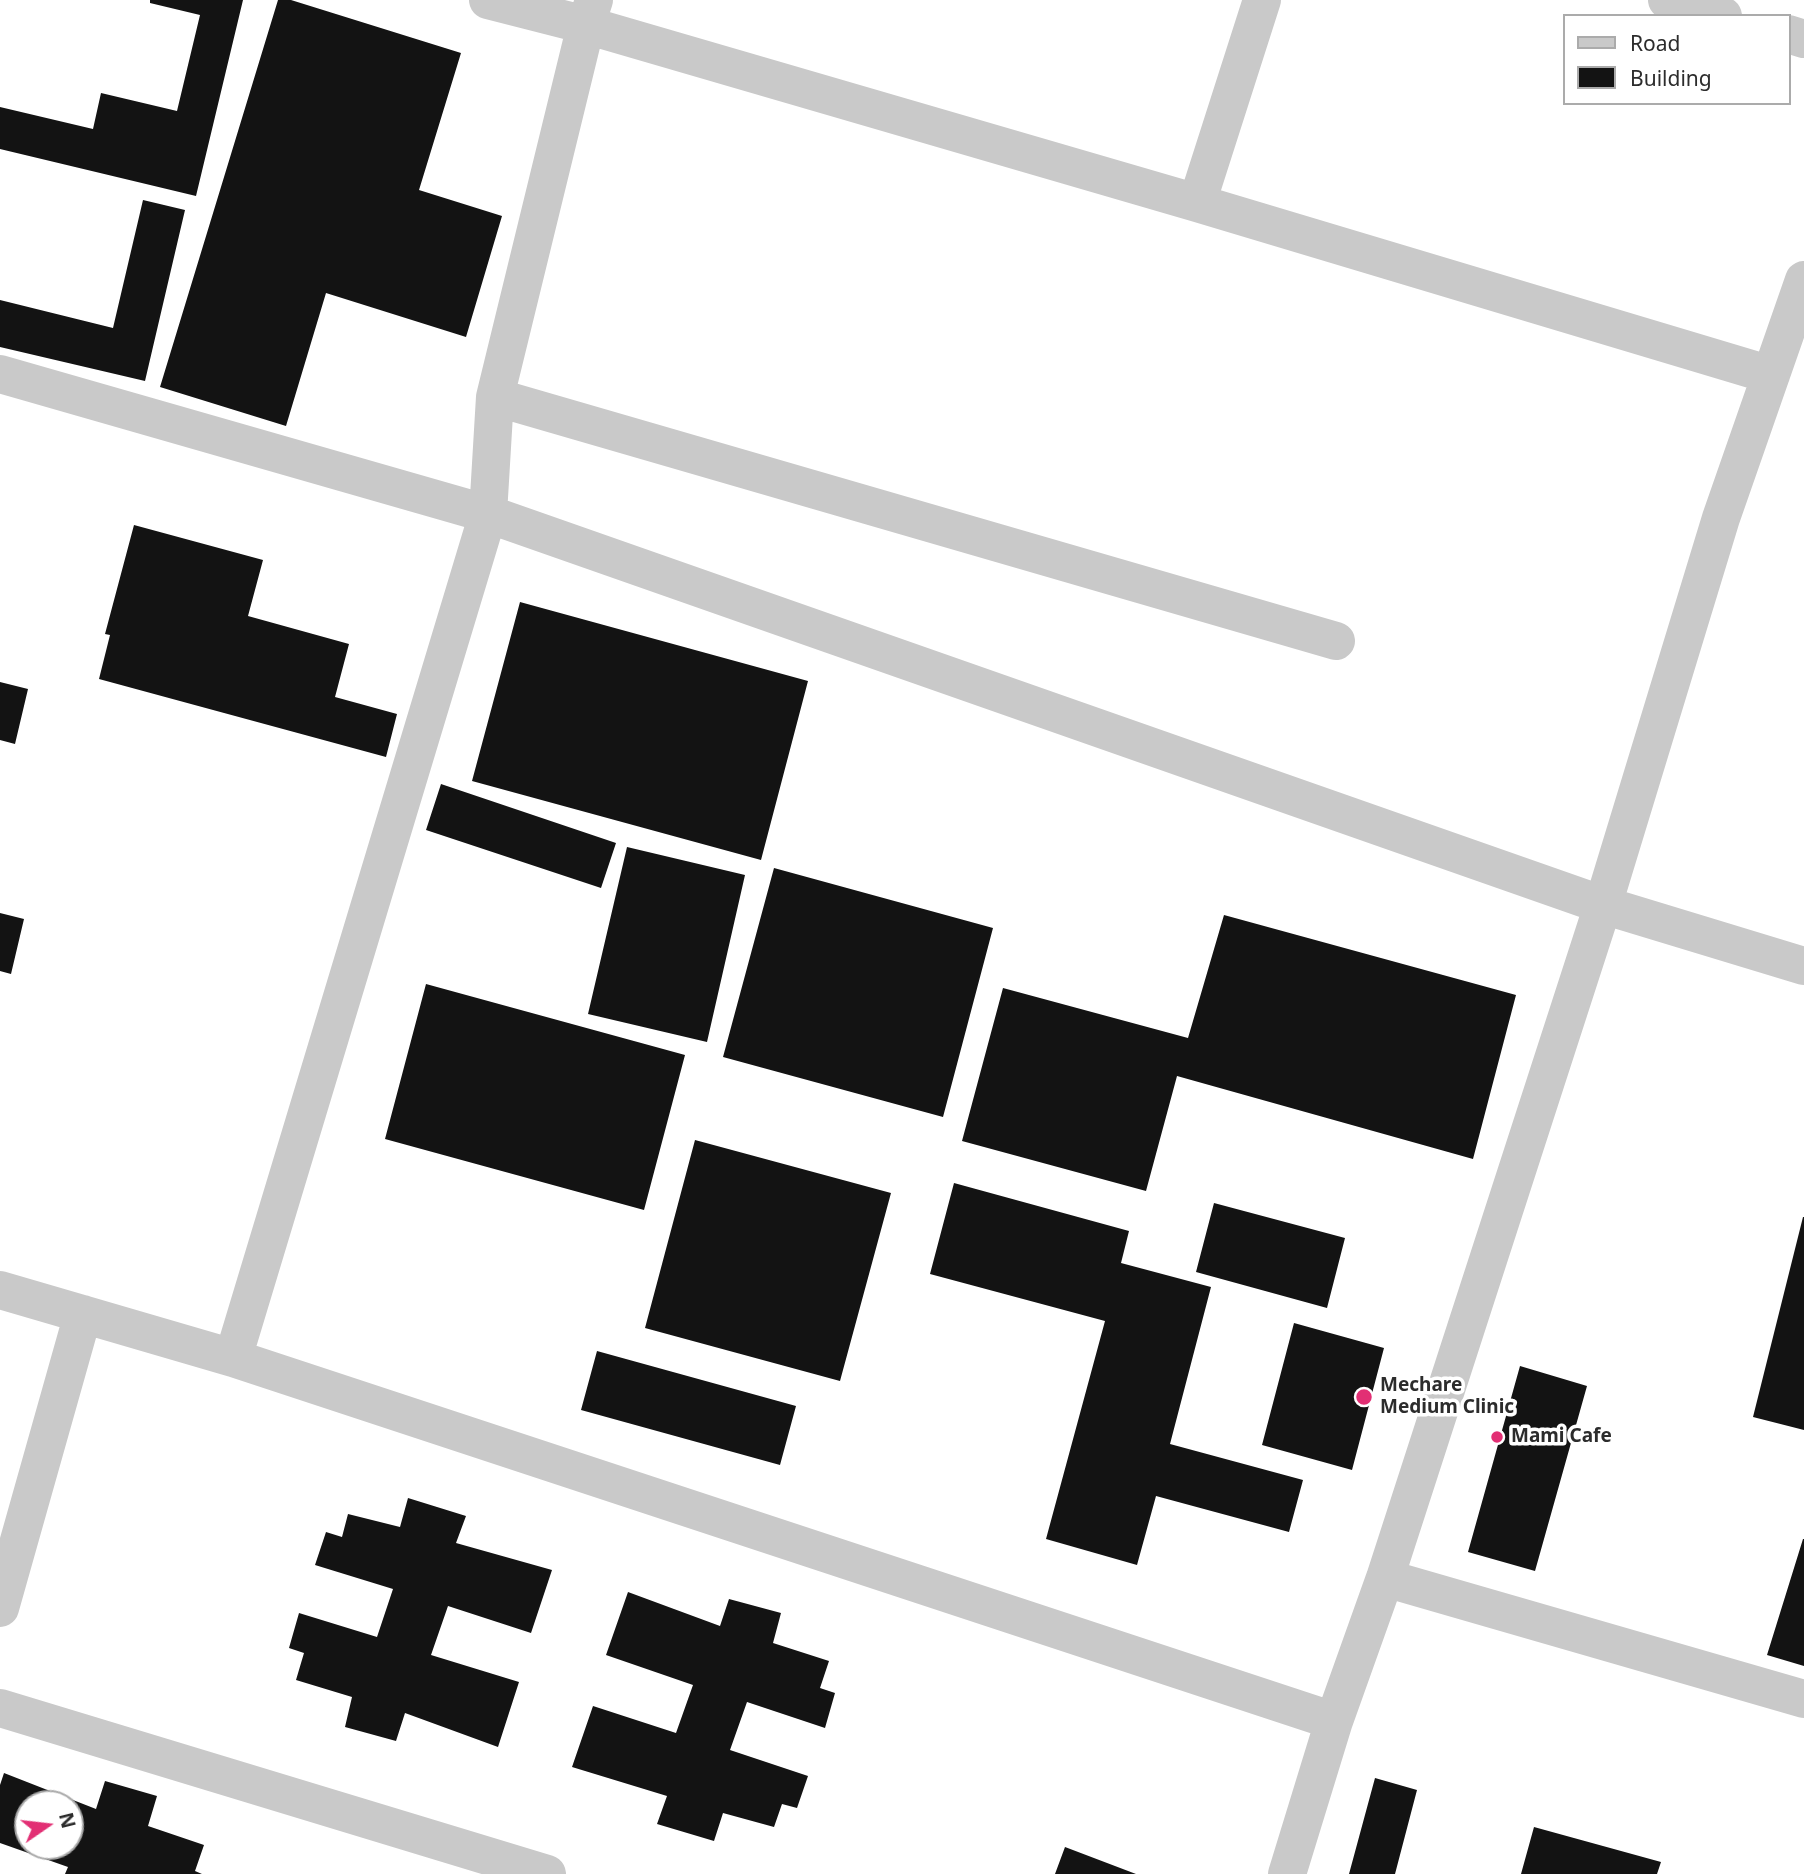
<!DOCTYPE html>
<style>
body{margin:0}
#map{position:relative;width:1804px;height:1874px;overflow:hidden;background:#fff;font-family:"Noto Sans",sans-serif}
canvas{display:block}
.legend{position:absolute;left:1563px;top:14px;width:228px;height:91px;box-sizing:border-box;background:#fff;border:2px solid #ababab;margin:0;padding:9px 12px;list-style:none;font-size:21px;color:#2c2c2c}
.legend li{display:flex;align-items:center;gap:14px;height:35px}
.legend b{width:35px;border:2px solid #ababab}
.north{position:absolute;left:14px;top:1790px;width:70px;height:70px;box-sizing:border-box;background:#fff;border:2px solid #ababab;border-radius:50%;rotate:76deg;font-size:19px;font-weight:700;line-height:28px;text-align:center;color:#2c2c2c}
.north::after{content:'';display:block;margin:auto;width:24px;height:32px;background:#e22f74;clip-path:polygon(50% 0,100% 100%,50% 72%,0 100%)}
</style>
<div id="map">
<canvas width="1804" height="1874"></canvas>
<ul class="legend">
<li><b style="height:9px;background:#c9c9c9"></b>Road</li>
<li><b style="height:19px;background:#131313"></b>Building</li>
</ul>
<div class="north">N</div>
</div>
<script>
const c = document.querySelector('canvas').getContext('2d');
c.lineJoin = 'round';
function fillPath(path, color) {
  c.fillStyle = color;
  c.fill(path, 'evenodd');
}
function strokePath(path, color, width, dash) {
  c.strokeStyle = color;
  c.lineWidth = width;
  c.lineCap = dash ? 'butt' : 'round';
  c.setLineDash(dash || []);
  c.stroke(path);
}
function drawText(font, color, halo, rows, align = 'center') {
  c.font = font + ' "Noto Sans",sans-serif';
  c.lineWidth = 7;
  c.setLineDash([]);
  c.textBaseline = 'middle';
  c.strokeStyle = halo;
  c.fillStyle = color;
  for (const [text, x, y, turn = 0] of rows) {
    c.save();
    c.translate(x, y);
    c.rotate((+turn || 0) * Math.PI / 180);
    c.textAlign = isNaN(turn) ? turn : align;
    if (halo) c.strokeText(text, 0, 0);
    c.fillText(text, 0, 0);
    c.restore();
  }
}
fillPath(new Path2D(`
 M150 0H243L196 196 0 149V107L93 129 101 93 177 111 200 15 150 3Z
 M278 0H291L461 53 419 190 502 216 466 337 326 293 286 426 160 387Z
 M143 200 185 210 145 381 0 347V300L113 328Z
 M134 525 263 560 248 616 349 644 335 697 397 714 386 757 99 679 110 635 105 634Z
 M520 602 808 681 761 860 472 781Z
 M0 682 28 689 15 744 0 740Z
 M441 784 616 843 601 888 426 830Z
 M627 847 745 875 707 1042 588 1014Z
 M774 868 993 928 943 1117 723 1057Z
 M0 913 24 919 11 974 0 971Z
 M1224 915 1516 995 1473 1159 1177 1076 1146 1191 962 1141 1003 988 1188 1038Z
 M426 984 685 1055 644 1210 385 1139Z
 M695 1140 891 1193 840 1381 645 1328Z
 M954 1183 1129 1231 1121 1263 1211 1287 1170 1444 1303 1480 1289 1532 1156 1496 1137 1565 1046 1539 1105 1321 930 1274Z
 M1214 1203 1345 1238 1327 1308 1196 1272Z
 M1803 1217H1804V1430L1753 1417Z
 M1294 1323 1384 1348 1352 1470 1262 1445Z
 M597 1351 796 1406 780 1465 581 1410Z
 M1520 1366 1587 1386 1535 1571 1468 1552Z
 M408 1498 466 1516 456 1543 552 1570 531 1633 448 1606 431 1655 519 1682 498 1747 405 1713 396 1741 345 1727 352 1697 296 1680 304 1653 289 1648 299 1613 377 1637 393 1589 315 1565 326 1532 342 1537 348 1514 400 1527Z
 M1803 1539H1804V1666L1767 1655Z
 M628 1592 720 1626 729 1599 781 1613 773 1643 829 1661 820 1688 835 1693 825 1728 747 1702 730 1750 808 1776 797 1808 782 1804 774 1827 723 1813 714 1841 657 1824 667 1796 572 1767 593 1706 676 1733 693 1685 606 1655Z
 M4 1773 96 1809 105 1781 157 1796 148 1826 204 1845 195 1871 202 1874H65L68 1867 0 1843V1785ZM28 1804H70V1846H28Z
 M1375 1778 1417 1790 1395 1874H1349Z
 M1534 1827 1661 1862 1657 1874H1521Z
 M1065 1847 1136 1874H1055Z`), '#131313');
strokePath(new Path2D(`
 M488 0 586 25 1197 203 1771 375
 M1667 0 1723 16
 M1788 34 1804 39
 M1197 203 1262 0
 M0 374 488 514 1603 905 1804 966
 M495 397 1336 641
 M0 1290 233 1358 1334 1721
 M233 1358 488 514 495 397 586 25 594 0
 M1385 1578 1804 1699
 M0 1608 83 1314
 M0 1708 547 1874
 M1287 1874 1334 1721 1385 1578 1603 905 1721 518 1804 280`), '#c9c9c9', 38);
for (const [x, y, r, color] of [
 [1364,1397,9,"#e22f74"],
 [1497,1437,7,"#e22f74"]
]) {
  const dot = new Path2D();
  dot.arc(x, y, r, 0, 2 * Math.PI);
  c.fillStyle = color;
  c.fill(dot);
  strokePath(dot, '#fff', 2.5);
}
drawText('bold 19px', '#2c2c2c', '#fff', [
 ["Mechare",1380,1386],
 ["Medium Clinic",1380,1408],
 ["Mami Cafe",1511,1437]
], 'left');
</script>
